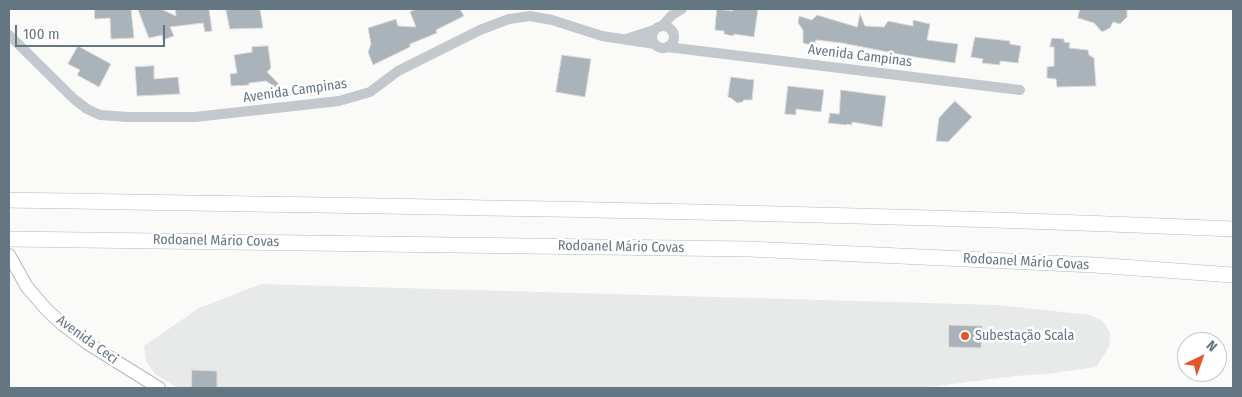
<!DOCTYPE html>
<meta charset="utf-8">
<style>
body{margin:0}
#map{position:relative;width:1242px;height:397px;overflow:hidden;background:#fafaf8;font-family:"Fira Sans Condensed",sans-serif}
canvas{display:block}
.frame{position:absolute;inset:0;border:10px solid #657683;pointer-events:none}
.north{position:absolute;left:1177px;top:332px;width:50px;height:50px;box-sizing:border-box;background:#fff;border:1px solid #c1c8cd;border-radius:50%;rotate:42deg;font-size:14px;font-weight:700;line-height:20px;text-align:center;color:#657683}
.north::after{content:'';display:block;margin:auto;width:18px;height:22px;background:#e4572e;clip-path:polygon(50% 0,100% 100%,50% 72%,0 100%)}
.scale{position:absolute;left:15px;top:25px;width:150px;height:22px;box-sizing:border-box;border:2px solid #657683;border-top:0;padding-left:6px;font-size:15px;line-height:18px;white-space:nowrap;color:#657683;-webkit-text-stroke:4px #fff;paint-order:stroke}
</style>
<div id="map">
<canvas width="1242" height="397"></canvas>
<div class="frame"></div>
<div class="north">N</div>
<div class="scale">100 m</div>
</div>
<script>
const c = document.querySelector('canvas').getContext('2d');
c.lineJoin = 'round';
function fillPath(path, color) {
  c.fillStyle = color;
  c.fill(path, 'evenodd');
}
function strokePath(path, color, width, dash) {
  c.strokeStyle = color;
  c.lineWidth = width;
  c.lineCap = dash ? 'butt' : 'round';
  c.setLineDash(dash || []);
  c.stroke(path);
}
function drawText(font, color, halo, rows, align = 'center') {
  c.font = font + ' "Fira Sans Condensed",sans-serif';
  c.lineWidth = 5;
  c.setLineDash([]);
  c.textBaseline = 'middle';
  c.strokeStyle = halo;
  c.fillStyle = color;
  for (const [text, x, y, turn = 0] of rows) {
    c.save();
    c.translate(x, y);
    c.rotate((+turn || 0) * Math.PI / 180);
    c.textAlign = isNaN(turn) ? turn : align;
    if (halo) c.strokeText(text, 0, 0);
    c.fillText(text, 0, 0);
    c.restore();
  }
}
fillPath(new Path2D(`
 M261 284 997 305 1090 315 1103 321 1110 333 1109 347 1096 367 1047 374 1015 376 921 388H178L155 374 146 361 144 346 199 308Z`), '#e8e9e9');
const building = new Path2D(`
 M95 9H131L134 38 111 39 110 18 95 19Z
 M138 9H161L176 16 175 9H209L212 31 205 32 203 23 170 27 174 36 163 40 162 35 149 38Z
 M226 9H260L263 28 230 29Z
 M417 9H460L464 16 436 30 437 33 410 44V47L373 65 368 52 371 44 368 28 396 19 398 26 416 27 410 12Z
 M717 9 732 11 733 9H758L754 37 734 34 733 36 724 34V31L715 30Z
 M1080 9H1127V17L1120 24 1113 22 1110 28 1102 32 1094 23 1078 18Z
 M860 14 865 26 884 27 888 21 913 26V20L930 24 927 40 958 44 955 63 908 56 842 43 816 40 814 46 803 43V30L798 23 799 16 812 20 817 15 857 27Z
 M975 37 1010 41V44L1021 46 1018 63 1000 61V65L982 63 983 59 971 57Z
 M1052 38 1064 39V42L1070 43 1069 48 1088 50 1089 55 1094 58 1096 86 1057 87 1056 79 1047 78V67L1054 66V47H1050Z
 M78 46 111 64 99 87 77 75 80 70 68 64Z
 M268 46 271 68 267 72 283 88 281 91 266 81 249 83V85L231 86 230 74 237 73 234 55 252 52V47Z
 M562 55 591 59 585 97 556 92Z
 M154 66V79L178 77 180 94 137 96 135 67Z
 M731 77 754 80 752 100H744L742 102 737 103 731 98 728 97Z
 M788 86 824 90 821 112 796 109V115L785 114Z
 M841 90 886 96 882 127 852 122V125L847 124 846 125 828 123 830 113 839 114Z
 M955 101 972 117 948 142 936 141 939 118Z
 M949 325 982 326 981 348 949 347Z
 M192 370 217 371V388H192Z`);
fillPath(building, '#aab3b9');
strokePath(building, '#dcdcda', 1);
const major = new Path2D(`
 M9 255 27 287 46 309 62 324 87 343 159 388`);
const highway = new Path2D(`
 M9 200C417 207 825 211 1233 229
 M9 239 749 249 1094 265 1233 275`);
strokePath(major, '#b5babe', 14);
strokePath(highway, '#b4b9bd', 16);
strokePath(new Path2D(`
 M662 26 672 15 682 9
 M652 37a11 11 0 1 1 22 0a11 11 0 1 1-22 0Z
 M9 35 74 99 87 109 100 115 128 117H195L339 101 370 92 398 71 480 30 509 19 530 16 552 20 602 36 655 44
 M626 39 654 30
 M667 47 1020 90`), '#c3c8cc', 10);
strokePath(major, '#fff', 12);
strokePath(highway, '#fff', 15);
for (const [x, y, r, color] of [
 [965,336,5,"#e4572e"]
]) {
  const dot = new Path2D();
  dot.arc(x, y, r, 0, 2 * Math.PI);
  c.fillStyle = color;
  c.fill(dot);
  strokePath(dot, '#fff', 2);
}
drawText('14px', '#657683', '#fff', [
 ["Avenida Campinas",860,56,7],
 ["Avenida Campinas",295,91,-8],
 ["Rodoanel Mário Covas",216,241,1],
 ["Rodoanel Mário Covas",621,247,1],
 ["Rodoanel Mário Covas",1026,262,3],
 ["Avenida Ceci",87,340,36]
]);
drawText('14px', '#657683', '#fff', [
 ["Subestação Scala",975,336]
], 'left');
</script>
